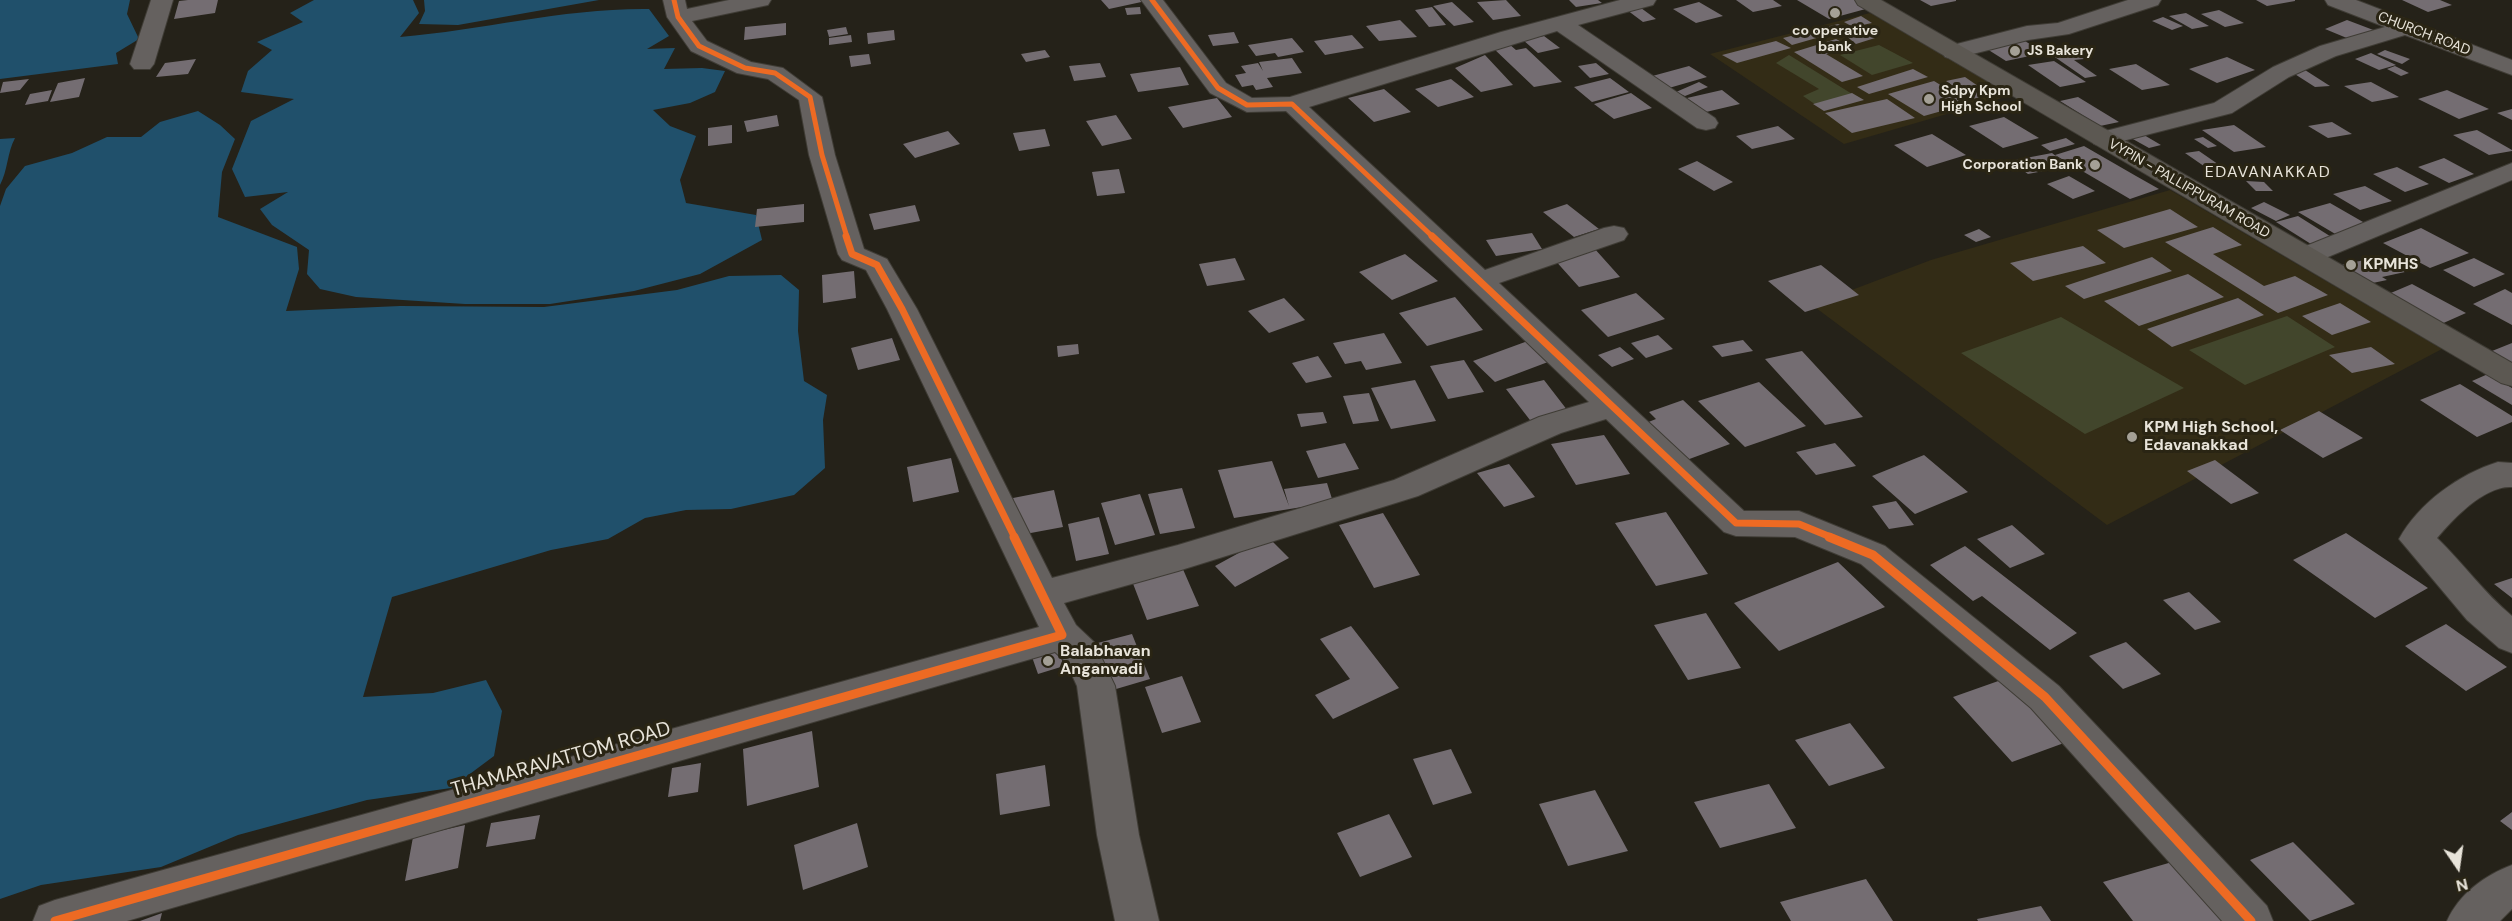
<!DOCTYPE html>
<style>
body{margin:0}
#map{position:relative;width:2512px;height:921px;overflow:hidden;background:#252219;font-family:"DM Sans",sans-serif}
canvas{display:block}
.north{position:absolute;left:2428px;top:837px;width:60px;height:60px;-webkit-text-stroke:4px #2a2514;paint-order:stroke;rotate:167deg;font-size:16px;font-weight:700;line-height:24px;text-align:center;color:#e8e4da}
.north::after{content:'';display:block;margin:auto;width:21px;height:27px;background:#e8e4da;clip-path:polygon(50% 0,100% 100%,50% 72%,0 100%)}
</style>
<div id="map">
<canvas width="2512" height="921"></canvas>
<div class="north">N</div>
</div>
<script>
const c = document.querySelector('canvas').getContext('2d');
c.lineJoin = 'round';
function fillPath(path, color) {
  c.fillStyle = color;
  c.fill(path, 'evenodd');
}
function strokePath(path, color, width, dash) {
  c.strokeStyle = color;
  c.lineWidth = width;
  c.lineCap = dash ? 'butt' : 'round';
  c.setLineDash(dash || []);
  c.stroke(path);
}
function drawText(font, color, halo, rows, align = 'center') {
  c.font = font + ' "DM Sans",sans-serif';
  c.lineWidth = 6;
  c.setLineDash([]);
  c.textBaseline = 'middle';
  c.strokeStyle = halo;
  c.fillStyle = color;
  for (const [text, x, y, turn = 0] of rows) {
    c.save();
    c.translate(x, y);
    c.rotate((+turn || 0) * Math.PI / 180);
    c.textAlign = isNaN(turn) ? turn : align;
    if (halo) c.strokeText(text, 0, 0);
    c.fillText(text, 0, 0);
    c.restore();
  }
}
fillPath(new Path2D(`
 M1870 13 2012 95 1844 144 1710 54Z
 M2170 190 2442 349 2107 525 1812 305 1931 260Z`), '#332c16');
fillPath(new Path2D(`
 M1879 45 1913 63 1872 75 1840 55Z
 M1789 55 1857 97 1819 107 1803 96 1819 89 1776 63Z
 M2287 316 2335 347 2245 385 2189 350Z
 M2061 317 2184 388 2085 434 1961 353Z`), '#42462c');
fillPath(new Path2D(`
 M0 0H130L127 14 139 39 116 53 118 64 0 79Z
 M314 0H413L419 13 400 37C483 30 564 8 649 9L669 36 647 49 675 48 664 69 702 68 725 71 715 92 690 103 653 110 670 126 696 136 680 180 686 203 756 215 762 240 700 274 634 291 550 304H465L356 297 320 289 307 274 309 250 272 225 260 209 288 192 245 197 232 169 251 121 294 99 241 92 248 71 272 50 257 42 303 22 290 13Z
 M424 0H599L458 25 419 24 425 11Z
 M198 111 220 125 235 139 222 172 218 217 297 247 299 269 286 311 400 306 544 307 677 290 729 276 781 275 799 290 798 331 804 381 827 395 823 420 825 468 794 495 731 509 686 510 645 518 608 539 551 550 392 597 363 697 433 693 486 680 502 711 494 756 451 788 367 800 238 835 161 867 41 885 0 899V206L6 189 25 166 72 153 107 137H141L160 122Z
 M15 138C7 153 8 170 0 185V139Z`), '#20506b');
fillPath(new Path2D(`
 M188 0H218L215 13 174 19 179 1Z
 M1101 0H1146V1L1109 9Z
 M1506 0 1521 16 1493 20 1477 2Z
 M1569 0H1598L1602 3 1576 7Z
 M1736 0H1773L1782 6 1753 12Z
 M1797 0H1860L1873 7 1829 19Z
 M1920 0H1956V1L1931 6Z
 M2256 0H2295V1L2267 6Z
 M2402 0H2440L2452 5 2428 12Z
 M1452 2 1474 22 1454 26 1433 6Z
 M1699 2 1723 16 1696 23 1673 9Z
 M1140 7 1141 14 1127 15 1125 8Z
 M1432 7 1446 25 1429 27 1415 10Z
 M1641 8 1656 19 1643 22 1627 10Z
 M2219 10 2244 23 2225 27 2201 14Z
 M2186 13 2209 26 2192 29 2169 16Z
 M1861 16 1872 23 1853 27 1844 22Z
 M2163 17 2183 26 2172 30 2152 21Z
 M1400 20 1417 37 1379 41 1366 26Z
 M2347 20 2376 31 2354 41 2325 29Z
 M786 23V35L744 40 745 27Z
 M1838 24 1848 29 1792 45 1783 38Z
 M846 27 848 34 829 37 827 30Z
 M894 30 895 40 868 44 867 33Z
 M1864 31 1875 38 1856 44 1845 35Z
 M1234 32 1239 43 1213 46 1208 35Z
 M851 35 852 42 829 45V38Z
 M1352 35 1364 48 1325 55 1314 41Z
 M1544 36 1560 48 1538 53 1523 40Z
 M1292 38 1304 52 1278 57 1275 53 1256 56 1248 45Z
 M1836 39 1853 48 1826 54 1863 76 1842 82 1794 52Z
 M1776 41 1791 48 1737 63 1722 55Z
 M2025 41 2044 53 2006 61 1987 49Z
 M1509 44 1516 50 1526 48 1562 82 1534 87 1492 47Z
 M1045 50 1050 57 1026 62 1021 54Z
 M2070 50 2084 59 2074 60 2097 76 2085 78 2049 53Z
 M2385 50 2410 59 2402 64 2377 54Z
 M2371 53 2396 65 2379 70 2355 59Z
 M869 54 871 64 851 67 849 56Z
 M1485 55 1513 85 1481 92 1455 68Z
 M2227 57 2255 70 2217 83 2189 69Z
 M1292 58 1302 73 1267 78 1273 87 1256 90 1253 85 1242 87 1235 75 1246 73 1241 66 1258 63 1263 71 1259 62Z
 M196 59 188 74 156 77 165 63Z
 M2054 61 2086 82 2060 87 2028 65Z
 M1100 63 1106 77 1074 81 1069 66Z
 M1596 63 1609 74 1590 78 1578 66Z
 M2136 64 2170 85 2142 90 2109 69Z
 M1689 66 1707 77 1662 90 1645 78Z
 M2395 66 2409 73 2401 76 2387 69Z
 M1180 67 1189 85 1138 92 1130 74Z
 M1913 69 1928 77 1869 94 1857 87Z
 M2305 70 2330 86 2315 87 2290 71Z
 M1965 77 1991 95 1972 99 1946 81Z
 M85 78 79 97 50 102 58 83Z
 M1610 78 1629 92 1592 102 1574 87Z
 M29 79 20 90 0 93 3 82Z
 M1451 79 1474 97 1438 107 1415 89Z
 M1934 81 1970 103 1924 116 1888 94Z
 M1699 82 1708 87 1685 96 1676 92Z
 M2371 82 2399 97 2372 102 2344 86Z
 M1384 89 1411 112 1374 122 1348 98Z
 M52 90 48 101 25 105 30 94Z
 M1722 90 1740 104 1706 112 1687 98Z
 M2447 90 2489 109 2459 119 2418 99Z
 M1631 93 1652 108 1614 119 1594 104Z
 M1852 93 1864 100 1824 111 1813 104Z
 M2078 97 2119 122 2100 126 2060 101Z
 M1217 98 1232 117 1183 128 1168 107Z
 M1887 99 1915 118 1852 133 1825 113Z
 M2512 109V120L2497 113Z
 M777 115 779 126 747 132 744 121Z
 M1116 115 1132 139 1102 146 1086 121Z
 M2004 117 2039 138 2003 148 1969 126Z
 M2332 122 2352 134 2328 138 2308 126Z
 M732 125V143L708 146V128Z
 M2234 125 2266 147 2234 152 2202 130Z
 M1778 126 1795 139 1752 149 1736 136Z
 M1045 129 1050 146 1019 151 1013 133Z
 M2477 130 2512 150V151L2489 155 2453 135Z
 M948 131 960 144 915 158 903 144Z
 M1932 134 1966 155 1927 167 1894 145Z
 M2144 135 2161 145 2149 148 2131 138Z
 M2203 137 2217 146 2208 148 2194 139Z
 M2066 138 2075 144 2050 151 2041 145Z
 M2084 146 2136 176 2159 189 2130 199 2055 155Z
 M2199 151 2225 169 2211 171 2185 153Z
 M2052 153 2069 166 2028 174 2010 161Z
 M2444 158 2474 174 2449 183 2418 167Z
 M1697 161 1733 182 1714 191 1678 169Z
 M2397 167 2429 184 2405 192 2373 174Z
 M1119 169 1125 193 1097 196 1092 172Z
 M2069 176 2095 191 2073 199 2047 184Z
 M2246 181 2264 182 2273 191H2256Z
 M2365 186 2392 201 2360 210 2333 194Z
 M2264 202 2290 215 2276 221 2251 208Z
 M2330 203 2370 226 2337 235 2298 212Z
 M804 204V222L755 227 757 209Z
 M1567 204 1599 229 1574 237 1543 212Z
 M915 205 920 221 874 230 869 214Z
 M2170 209 2198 227 2124 248 2097 230Z
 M2298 216 2333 238 2311 244 2276 222Z
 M2213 227 2242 245 2213 254 2264 286 2295 276 2328 295 2278 313 2165 242Z
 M2421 228 2469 253 2430 268 2383 243Z
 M1979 229 1991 237 1976 242 1964 235Z
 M1532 233 1542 249 1496 256 1486 240Z
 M2083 246 2106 263 2033 281 2010 263Z
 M1594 248 1620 277 1579 287 1553 258Z
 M1405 254 1438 281 1392 300 1359 272Z
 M2382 256 2405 272 2382 277 2387 280 2368 284 2342 265Z
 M2152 257 2172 271 2084 299 2065 286Z
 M1235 258 1245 280 1207 286 1199 264Z
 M2474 258 2505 274 2474 287 2443 270Z
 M1821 265 1859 295 1805 312 1768 281Z
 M854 271 856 298 823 303 822 275Z
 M2188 274 2224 297 2139 326 2104 301Z
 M2412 284 2466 313 2439 325 2386 295Z
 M2505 289 2512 293V325L2473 304Z
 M1636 293 1665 319 1608 337 1581 310Z
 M1455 297 1483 330 1427 346 1399 313Z
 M1284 298 1305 320 1269 333 1248 311Z
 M2238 298 2264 315 2172 347 2147 329Z
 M2340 303 2371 322 2332 335 2302 316Z
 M1384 333 1402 363 1366 370 1361 361 1345 364 1333 343Z
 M1658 335 1673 349 1646 358 1631 343Z
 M892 338 900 360 858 370 851 348Z
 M1536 338 1548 362 1495 382 1473 361Z
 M1743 340 1753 351 1722 357 1712 346Z
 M2512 343V363L2492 351Z
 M1078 344 1079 354 1058 357 1057 346Z
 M1620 347 1634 359 1612 367 1598 355Z
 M2371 347 2395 364 2352 373 2329 355Z
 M1802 351 1863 417 1825 425 1765 359Z
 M1318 356 1332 377 1306 383 1292 363Z
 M1464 360 1484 392 1448 399 1430 366Z
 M2488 374 2512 388V405L2472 381Z
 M1415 380 1436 421 1391 429 1371 388Z
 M1544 380 1571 415 1533 424 1506 389Z
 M1759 382 1806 426 1745 447 1698 401Z
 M2460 384 2512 416V422L2477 437 2420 400Z
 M1369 393 1379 421 1353 424 1343 396Z
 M1683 400 1730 444 1684 461 1646 423 1656 419 1649 412Z
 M2319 411 2363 438 2323 458 2280 430Z
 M1323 412 1327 423 1301 427 1297 414Z
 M1604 435 1630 474 1576 485 1551 444Z
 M1345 443 1359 469 1318 478 1306 451Z
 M1835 443 1856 466 1816 475 1796 452Z
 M1924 455 1968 492 1915 514 1872 476Z
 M951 458 959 492 913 502 907 467Z
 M2215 460 2259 493 2231 504 2187 471Z
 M1272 461 1289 506 1284 489 1327 483 1333 502 1234 518 1218 470Z
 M1509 464 1535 497 1504 507 1477 473Z
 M1182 488 1195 528 1160 534 1148 494Z
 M1054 490 1063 527 1020 535 1013 498Z
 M1140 494 1155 535 1115 545 1101 503Z
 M1896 501 1914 525 1889 529 1872 506Z
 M1666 512 1708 574 1656 586 1615 523Z
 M1383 513 1420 575 1374 588 1339 525Z
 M1099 517 1109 554 1076 561 1068 524Z
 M2012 525 2045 554 2010 568 1977 539Z
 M2346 533 2428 588 2375 618 2293 560Z
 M1268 537 1289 558 1235 587 1215 566Z
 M1965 546 2077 633 2050 650 1982 596 1973 601 1930 565Z
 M1838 562 1885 607 1779 651 1734 603Z
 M1182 567 1199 606 1147 620 1132 581Z
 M2512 578V598L2494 584Z
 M2189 592 2221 622 2195 630 2163 600Z
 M1706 613 1741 668 1688 680 1654 625Z
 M2446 624 2507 667 2466 691 2405 646Z
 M1351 626 1399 688 1333 719 1315 695 1350 679 1320 639Z
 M1132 634 1150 679 1106 692 1090 645Z
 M2126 642 2161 674 2123 689 2089 656Z
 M1058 649 1064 666 1038 674 1032 657Z
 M1182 676 1201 722 1162 733 1145 687Z
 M2004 679 2064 743 2012 762 1953 697Z
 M1850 723 1885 768 1829 786 1795 740Z
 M812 731 819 787 747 806 743 749Z
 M1451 749 1472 793 1433 805 1413 759Z
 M701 763 698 792 668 797 672 768Z
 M1045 765 1050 806 1000 815 996 774Z
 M1769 784 1796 828 1720 848 1694 802Z
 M1595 790 1628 851 1568 866 1539 804Z
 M2512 812V830L2500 821Z
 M1389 814 1412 857 1360 877 1337 833Z
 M540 815 535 839 486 847 491 823Z
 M857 823 868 867 803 890 794 845Z
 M465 825 458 868 405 881 413 837Z
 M2293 842 2355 904 2310 921 2250 860Z
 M2179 860 2230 921H2133L2103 882Z
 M1866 879 1893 921H1791L1780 902Z
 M2041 906 2051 921H1978L1977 919Z
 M162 913 160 921H140Z`), '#746d72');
const minor = new Path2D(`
 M151 0H173L154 64 150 69H134L130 64Z
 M663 0H685L687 9 729 0H771L768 5 692 21 707 41 751 62 783 68 822 97 835 155 864 249 887 259 917 309 1052 578 1178 545 1394 480 1539 417 1589 402 1286 111 1247 112 1210 93 1141 0H1163L1226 83 1252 98 1290 97 1501 32 1620 0H1656L1653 5 1578 25 1715 118 1718 123 1715 128 1706 130 1697 128 1557 31 1309 107 1485 270 1604 228 1614 226 1624 228 1628 234 1624 240 1499 283 1744 511H1799L1885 546 2059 686 2267 906 2273 921H2222L2031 708 1861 564 1795 537 1736 536 1724 532 1606 419 1561 433 1418 496 1178 571 1064 603 1076 625 1094 642 1115 686 1139 835 1159 921H1115L1097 835 1077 686 1066 662 1055 652 127 921H33L39 906 55 900 1039 627 887 309 866 270 842 260 838 254 809 155 799 100 768 79 737 73 691 51 667 17Z
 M2128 0H2161L2158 5 2069 34 2028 40 1953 59 1945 57 1942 52 1945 47 2027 26 2058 23Z
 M2325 0H2356L2512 60V75L2405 35 2336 56 2289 77 2232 113 2103 146 2094 144 2091 139 2094 134 2214 103 2273 67 2320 46 2385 27 2328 5Z
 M2512 163V180L2316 262 2306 264 2296 262 2292 256 2296 250Z
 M2498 462 2512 463V487C2485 485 2453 519 2437 538 2463 563 2484 593 2512 616V653L2499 648 2467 620 2399 539C2419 503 2459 474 2498 462Z
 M2512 865V909L2500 921H2447C2459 894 2485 875 2512 865Z`);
const major = new Path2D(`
 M1855 0H1881L2512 363V386L2501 383 1858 5Z`);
strokePath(minor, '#3f3c35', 2);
strokePath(major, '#3f3c35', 2);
fillPath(minor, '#65615f');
fillPath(major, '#5c5852');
strokePath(new Path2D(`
 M674 0 678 17 699 46 745 68 775 73 810 97 822 155 847 237
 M1152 0 1218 88 1247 105 1292 104 1433 237`), '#ed6a23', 5);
strokePath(new Path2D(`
 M846 236 852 254 877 265 902 309 1015 538
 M1432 236 1736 523 1799 524 1833 538`), '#ed6a23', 7);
strokePath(new Path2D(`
 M1829 537 1873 555 2045 697 2251 921
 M55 921 1062 635 1014 537`), '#ed6a23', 9);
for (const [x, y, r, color] of [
 [1835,13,6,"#a4a096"],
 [2015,51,6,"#a4a096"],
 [1929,99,6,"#a4a096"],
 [2095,165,6,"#a4a096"],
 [2351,265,6,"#a4a096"],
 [2132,437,6,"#a4a096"],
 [1048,661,6,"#a4a096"]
]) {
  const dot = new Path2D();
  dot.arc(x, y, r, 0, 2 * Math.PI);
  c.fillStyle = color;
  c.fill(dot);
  strokePath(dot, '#2a2514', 2);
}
drawText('bold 14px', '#e8e4da', '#2a2514', [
 ["co operative",1835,31,"center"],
 ["bank",1835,47,"center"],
 ["JS Bakery",2027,51],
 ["Sdpy Kpm",1941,91],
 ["High School",1941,107],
 ["Corporation Bank",2083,165,"right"]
], 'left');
drawText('14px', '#e8e4da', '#2a2514', [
 ["CHURCH ROAD",2424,34,21],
 ["VYPIN - PALLIPPURAM ROAD",2189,189,30]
]);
c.letterSpacing = '1.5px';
drawText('16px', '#e8e4da', '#2a2514', [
 ["EDAVANAKKAD",2268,173]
]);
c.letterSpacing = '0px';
drawText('bold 16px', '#e8e4da', '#2a2514', [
 ["KPMHS",2363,265],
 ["KPM High School,",2144,428],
 ["Edavanakkad",2144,446],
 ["Balabhavan",1060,652],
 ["Anganvadi",1060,670]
], 'left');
drawText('20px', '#e8e4da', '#2a2514', [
 ["THAMARAVATTOM ROAD",561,760,-16]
]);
</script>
